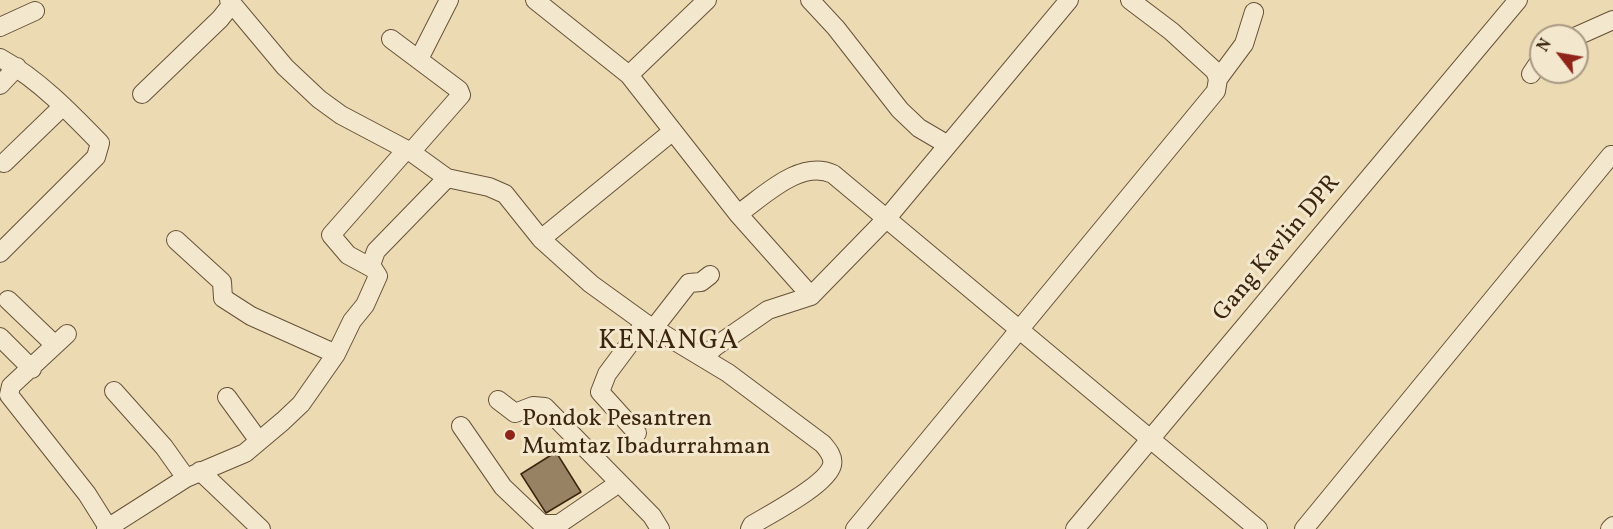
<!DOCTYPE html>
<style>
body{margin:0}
#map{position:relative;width:1613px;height:529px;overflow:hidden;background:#ecdab3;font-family:Vollkorn,serif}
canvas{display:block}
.north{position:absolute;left:1529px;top:24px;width:60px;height:60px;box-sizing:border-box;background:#f3e7ce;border:2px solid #a99982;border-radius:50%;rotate:301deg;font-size:16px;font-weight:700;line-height:24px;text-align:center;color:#3b250f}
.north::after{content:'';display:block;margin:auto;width:21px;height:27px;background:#8f2418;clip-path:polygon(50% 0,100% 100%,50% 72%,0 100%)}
</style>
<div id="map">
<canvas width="1613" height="529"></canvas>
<div class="north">N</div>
</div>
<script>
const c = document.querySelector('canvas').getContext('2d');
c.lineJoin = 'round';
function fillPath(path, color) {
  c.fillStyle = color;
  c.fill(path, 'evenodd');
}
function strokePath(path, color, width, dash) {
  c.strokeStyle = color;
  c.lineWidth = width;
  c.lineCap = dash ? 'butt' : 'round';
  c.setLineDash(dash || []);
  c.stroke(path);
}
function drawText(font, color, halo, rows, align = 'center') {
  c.font = font + ' Vollkorn,serif';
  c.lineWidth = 6;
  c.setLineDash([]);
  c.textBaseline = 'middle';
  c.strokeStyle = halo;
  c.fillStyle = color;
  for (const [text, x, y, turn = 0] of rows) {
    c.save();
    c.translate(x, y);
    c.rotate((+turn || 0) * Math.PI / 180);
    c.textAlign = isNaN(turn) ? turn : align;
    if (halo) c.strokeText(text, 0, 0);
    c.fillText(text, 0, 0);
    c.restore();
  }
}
const building = new Path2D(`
 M556 452 581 492 546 513 521 474Z`);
fillPath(building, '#978364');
strokePath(building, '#3b250f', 1.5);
const minor = new Path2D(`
 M229 0 285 67 319 99 341 115 411 152 447 178 489 187 505 194 541 239 591 284 645 323 728 373 823 444C828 450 834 457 832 465 827 485 770 514 752 525L750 529
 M535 0 629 75 738 214 811 296
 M810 0 836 28 900 110 919 128 948 145
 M0 27 35 11
 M1577 36 1613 20
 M391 39 459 90 461 95 411 152
 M0 58C38 79 70 112 100 143L96 157 0 253
 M419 59 449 0
 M1531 74 1541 59
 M629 75 707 0
 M1218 79 1244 44 1254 12
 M0 85 17 67
 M142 94 220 19 232 4
 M4 163 63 106
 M738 214C764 196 800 159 833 174L1258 529
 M541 239 673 131
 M176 240 222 282 223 298 251 316 336 354
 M372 268 348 255 331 235 406 150
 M8 300 55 345
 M654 328 689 283 701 282 710 275
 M67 334 11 386 9 395 87 494 109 529
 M0 337 32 369
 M703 358 716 346 768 310 811 296 887 218 1069 0
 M114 391 164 447 186 478
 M227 397 259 441
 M498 400 515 413 533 406 545 407 652 516 660 529
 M461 426 503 487 542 524H559L619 483
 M637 433 600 392 607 374 645 323
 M200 471 261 529
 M106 529 186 478 245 453 283 421 301 404 336 354 352 321 365 305 378 276 371 265 376 251 447 178
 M855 529 1216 91 1218 79 1215 71 1171 31 1130 0
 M1075 529 1518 0
 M1304 529 1611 155
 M1610 529 1613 526`);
strokePath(minor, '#675238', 20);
strokePath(minor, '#f3e7ce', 18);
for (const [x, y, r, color] of [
 [510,435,6,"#8f2418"]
]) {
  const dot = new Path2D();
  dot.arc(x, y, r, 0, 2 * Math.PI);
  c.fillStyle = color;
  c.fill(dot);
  strokePath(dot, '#f3e7ce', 2);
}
drawText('24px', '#3b250f', '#f3e7ce', [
 ["Gang Kavlin DPR",1278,249,-50]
]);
drawText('24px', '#3b250f', '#f3e7ce', [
 ["Pondok Pesantren",522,421],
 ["Mumtaz Ibadurrahman",522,449]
], 'left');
c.letterSpacing = '1.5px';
drawText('27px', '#3b250f', '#f3e7ce', [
 ["KENANGA",669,343]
]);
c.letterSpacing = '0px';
</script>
